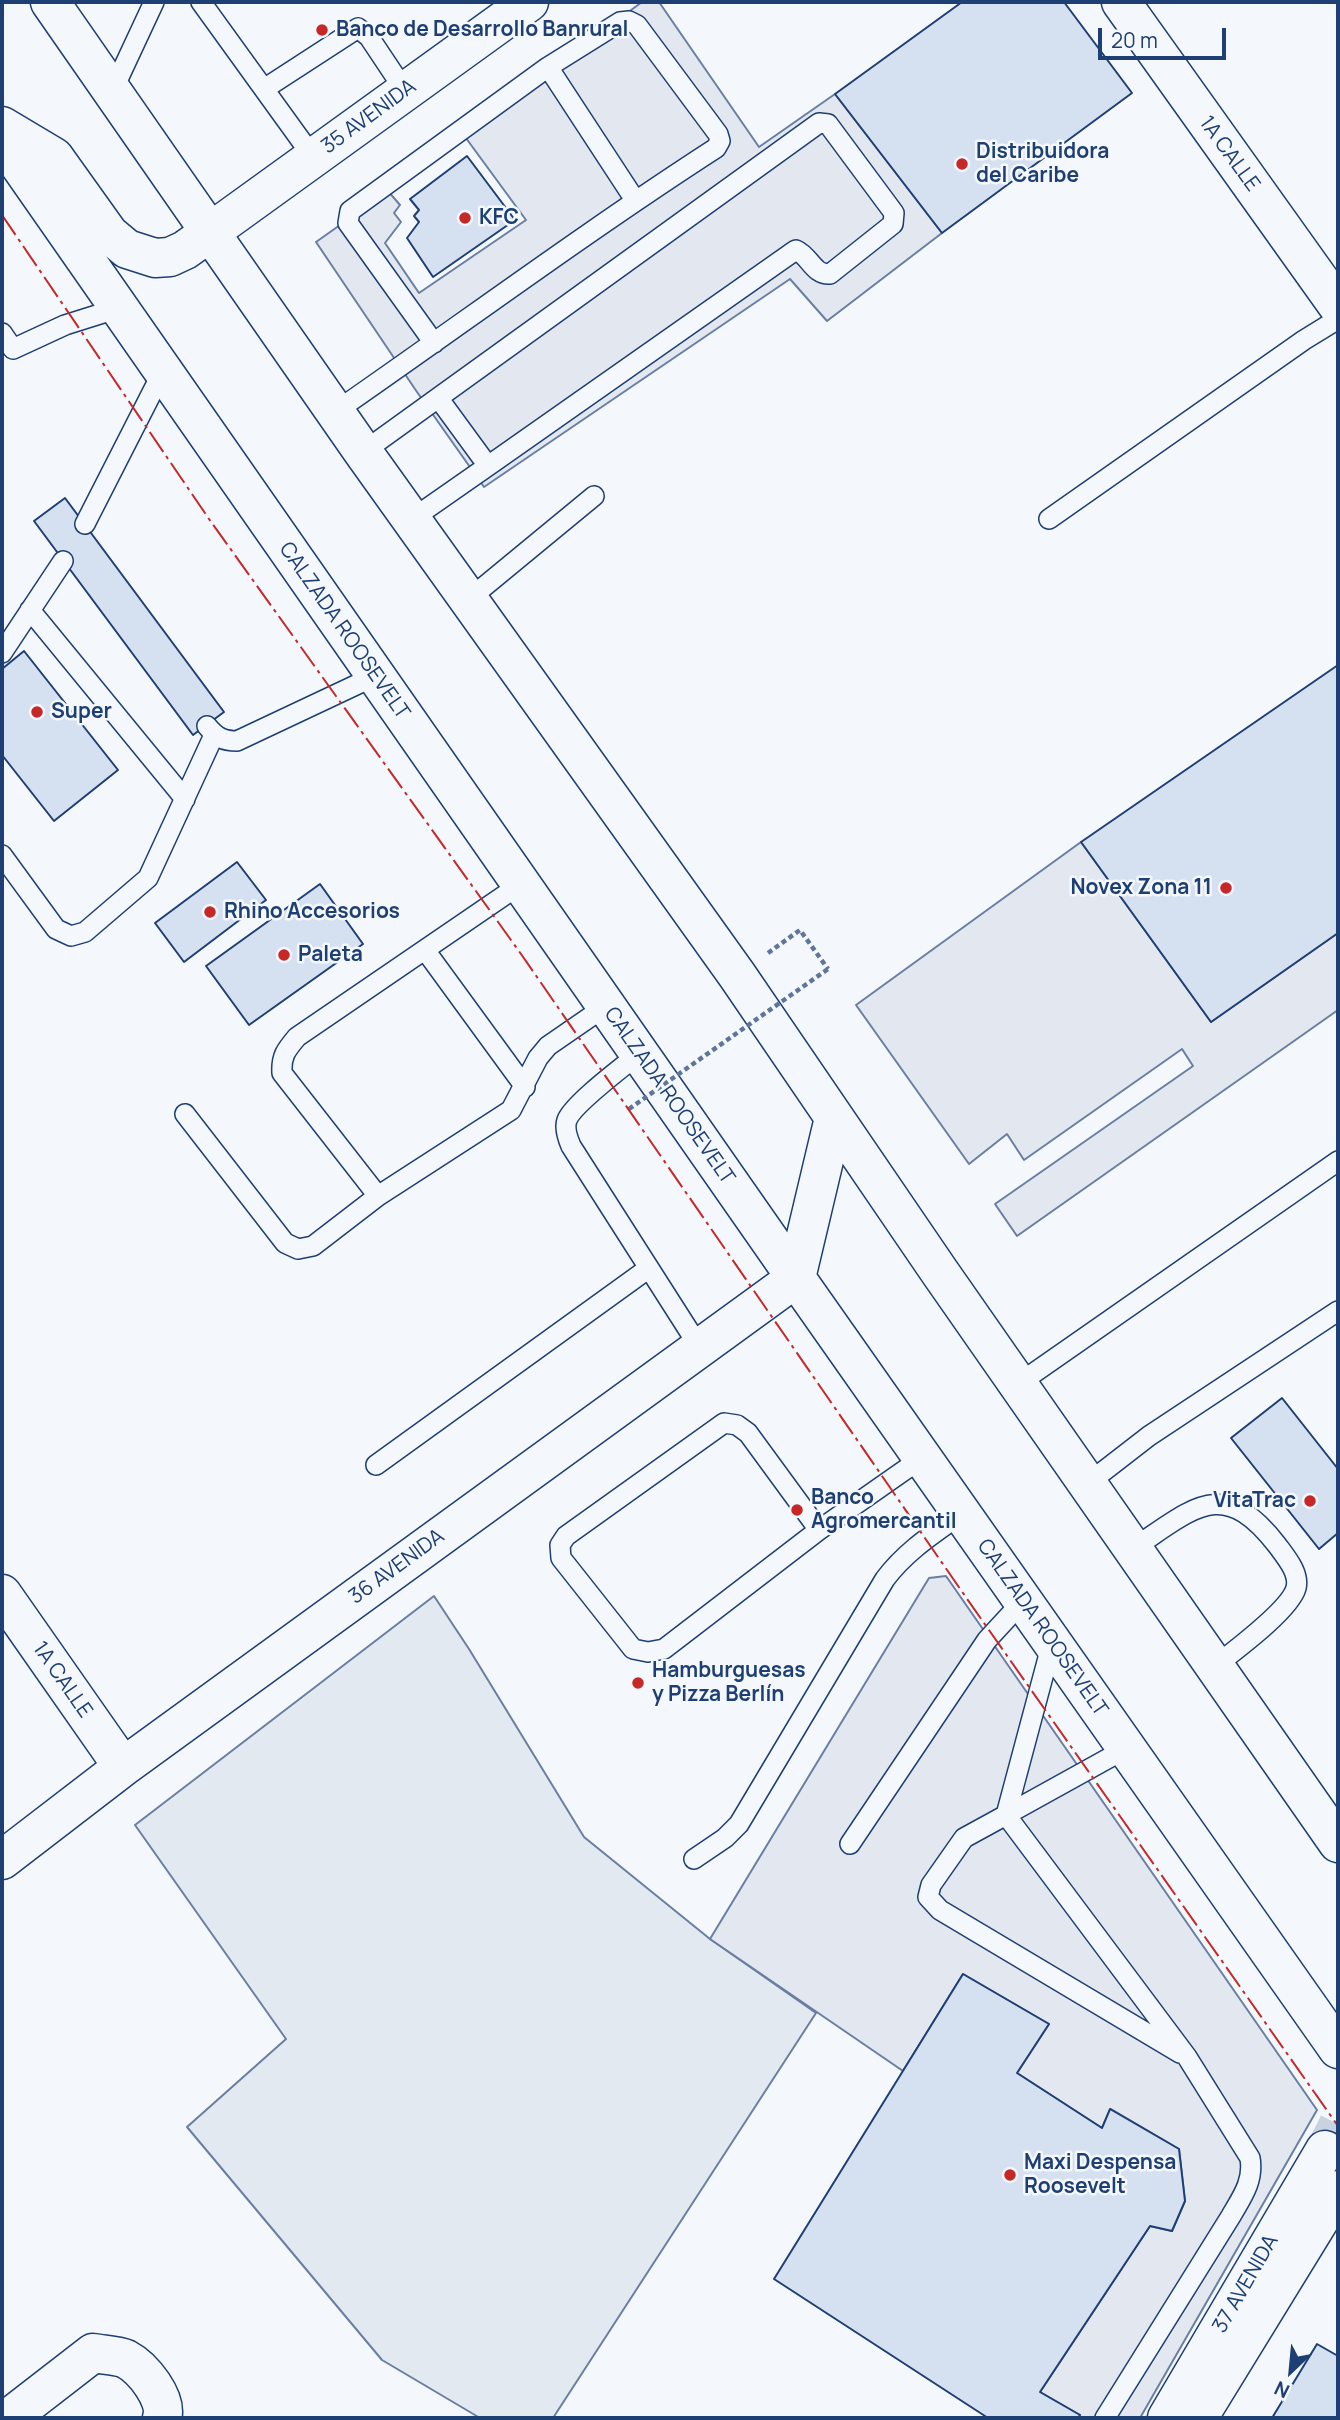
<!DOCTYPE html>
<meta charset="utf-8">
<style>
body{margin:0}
#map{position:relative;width:1340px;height:2420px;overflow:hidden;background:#f4f7fb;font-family:Manrope,sans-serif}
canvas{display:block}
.frame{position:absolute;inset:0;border:4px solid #1d3f73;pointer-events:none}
.north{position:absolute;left:1256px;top:2336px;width:70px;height:70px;-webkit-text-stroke:5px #f4f7fb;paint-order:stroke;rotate:206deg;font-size:19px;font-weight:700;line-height:28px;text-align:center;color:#1d3f73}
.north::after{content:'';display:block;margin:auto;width:24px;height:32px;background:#1d3f73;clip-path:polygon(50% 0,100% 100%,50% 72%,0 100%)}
.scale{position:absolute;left:1098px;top:28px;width:128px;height:32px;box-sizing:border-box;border:4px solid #1d3f73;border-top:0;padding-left:9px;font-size:21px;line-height:24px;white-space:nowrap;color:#1d3f73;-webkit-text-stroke:5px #f4f7fb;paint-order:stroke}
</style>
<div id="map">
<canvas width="1340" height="2420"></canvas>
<div class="frame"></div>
<div class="north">N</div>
<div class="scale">20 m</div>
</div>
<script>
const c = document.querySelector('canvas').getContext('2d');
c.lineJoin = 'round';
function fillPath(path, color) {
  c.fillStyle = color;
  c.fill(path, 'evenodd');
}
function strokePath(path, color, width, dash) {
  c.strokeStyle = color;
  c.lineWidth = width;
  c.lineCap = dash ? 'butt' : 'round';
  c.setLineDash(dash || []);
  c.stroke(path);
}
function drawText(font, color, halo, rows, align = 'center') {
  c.font = font + ' Manrope,sans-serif';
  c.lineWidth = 5;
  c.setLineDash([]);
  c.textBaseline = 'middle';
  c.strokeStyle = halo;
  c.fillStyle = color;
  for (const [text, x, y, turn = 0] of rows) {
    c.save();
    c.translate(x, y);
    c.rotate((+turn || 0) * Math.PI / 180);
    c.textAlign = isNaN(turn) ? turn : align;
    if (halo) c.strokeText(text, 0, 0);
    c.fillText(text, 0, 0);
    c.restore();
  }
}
const green = new Path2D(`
 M434 1596 469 1649 584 1837 710 1939 816 2013 553 2418H480L382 2360 187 2127 286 2039 135 1825Z`);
fillPath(green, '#e3e9f0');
strokePath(green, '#687fa3', 2);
const parking = new Path2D(`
 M642 2H659L759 147 835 94 942 233 827 321 790 279 484 487 417 392 316 242 388 191 400 205 394 213 401 222 385 243 419 293 526 220 463 134Z
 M1081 842 1211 1022 1338 933V1010L1017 1236 995 1204 1193 1066 1182 1049 1024 1160 1007 1134 969 1164 856 1005Z
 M946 1576 1317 2110 1140 2418H1078L1080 2415 1040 2392 1150 2226 1172 2231 1185 2201 1179 2149 1111 2109 1102 2128 1017 2073 1049 2024 963 1974 903 2071 710 1939 929 1578Z`);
fillPath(parking, '#e3e8f0');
strokePath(parking, '#687fa3', 2);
const building = new Path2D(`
 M962 2H1064L1132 93 942 233 835 94Z
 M467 156 515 220 433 277 407 238 419 222 414 216 419 210 410 199Z
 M65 498 224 712 193 735 34 521Z
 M24 651 118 770 54 821 2 755V669Z
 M1338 665V933L1211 1022 1081 842Z
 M237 862 266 900 184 962 155 923Z
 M320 884 363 944 249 1025 206 966Z
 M1282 1398 1338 1469V1533L1319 1549 1231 1438Z
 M963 1974 1049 2024 1017 2073 1102 2128 1110 2109 1179 2149 1185 2201 1172 2231 1150 2226 1040 2392 1080 2415 1078 2418H988L774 2279Z
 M1317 2344 1338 2356V2418H1272Z`);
fillPath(building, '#d5e0f0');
strokePath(building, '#1d3f73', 2);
strokePath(new Path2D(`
 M1325 2150 1338 2124`), '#c9d2e0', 38, [38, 19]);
const lane = new Path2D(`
 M201 2 313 157
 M548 67 635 200
 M264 89 358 28 369 37 405 91
 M112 92 154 2
 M2 333 13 349 65 325 119 308
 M335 412C462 324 586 232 716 148L720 141 718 134 637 25 629 21 620 22 548 67 350 211 348 223 434 343
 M363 452 819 123 828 124 894 213 893 224 830 274C813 275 810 256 796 250L790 254 488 466 439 399
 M412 519 488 466
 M1049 519 1304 340 1338 319
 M85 524 163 371
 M469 599 594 496
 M30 610 185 799
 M2 653 63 561
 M207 726C216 737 223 741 237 741L375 676
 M2 855 56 929 71 936 85 932 148 878 214 735
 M521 884 297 1037C286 1050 281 1056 282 1073L378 1196 511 1110 538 1058 548 1046 606 1006
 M425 950 525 1087
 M640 1053C624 1066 573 1104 567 1120 564 1128 568 1139 571 1146L700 1348
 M185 1114 285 1243 298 1249 313 1246 378 1196
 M1018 1384 1338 1161
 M376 1465 649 1268
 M1087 1484 1149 1436 1338 1311
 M819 1530 748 1433 737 1425 724 1423 566 1536 560 1545 561 1558 633 1649 648 1652 664 1649 819 1530 922 1458
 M1132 1549C1192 1510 1222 1474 1277 1545 1285 1556 1300 1573 1296 1588 1290 1610 1234 1651 1215 1666
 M1052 1643 1006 1815 964 1838 931 1885 928 1897 940 1910 1180 2053
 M850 1844 987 1640 1023 1601
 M694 1859 725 1838 739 1824 885 1579C906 1551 933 1534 961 1514
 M1105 2418 1231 2216C1242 2197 1254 2181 1250 2158L1187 2057 1006 1815 1127 1748`);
const street = new Path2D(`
 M1121 2 1338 306
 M209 233 529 2
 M2 1594 123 1767
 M2 1860 123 1767 796 1278
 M9 2418 93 2353C103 2355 117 2355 126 2359 143 2368 168 2399 162 2418`);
const secondary = new Path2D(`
 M1167 2418 1325 2150`);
const highway = new Path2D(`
 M50 2 363 452 737 975 939 1271 1338 1843
 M2 126 54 157 109 234 127 249 155 258 170 257 185 250 209 233
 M2 140 796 1278 1338 2049
 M796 1278 834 1118
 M1198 2418 1338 2190`);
strokePath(lane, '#1d3f73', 22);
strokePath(street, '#1d3f73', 41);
strokePath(secondary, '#1d3f73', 41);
strokePath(highway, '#1d3f73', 41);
strokePath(new Path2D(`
 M768 953 800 930 828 969`), '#5e769c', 4.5, [5, 3.5]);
strokePath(lane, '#f4f7fb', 19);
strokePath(street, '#f4f7fb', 38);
strokePath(secondary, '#f4f7fb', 38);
strokePath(highway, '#f4f7fb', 38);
strokePath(new Path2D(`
 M629 1109 828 969`), '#5e769c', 4.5, [5, 3.5]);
strokePath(new Path2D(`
 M2 215 209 519 521 954 965 1596 1338 2126`), '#c62828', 2, [24, 5, 3.5, 5]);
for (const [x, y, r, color] of [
 [322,30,7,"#c62828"],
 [962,164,7,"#c62828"],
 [465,218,7,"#c62828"],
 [37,712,7,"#c62828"],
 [1226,888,7,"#c62828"],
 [210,912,7,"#c62828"],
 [284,955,7,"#c62828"],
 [1310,1501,7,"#c62828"],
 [797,1510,7,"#c62828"],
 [638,1683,7,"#c62828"],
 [1010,2175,7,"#c62828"]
]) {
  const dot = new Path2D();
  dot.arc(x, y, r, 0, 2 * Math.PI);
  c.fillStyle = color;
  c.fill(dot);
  strokePath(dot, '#f4f7fb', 2.5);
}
drawText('bold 21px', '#1d3f73', '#f4f7fb', [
 ["Banco de Desarrollo Banrural",336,30],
 ["Distribuidora",976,152],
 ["del Caribe",976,176],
 ["KFC",479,218],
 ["Super",51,712],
 ["Novex Zona 11",1212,888,"right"],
 ["Rhino Accesorios",224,912],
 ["Paleta",298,955],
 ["Banco",811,1498],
 ["Agromercantil",811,1522],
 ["VitaTrac",1296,1501,"right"],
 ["Hamburguesas",652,1671],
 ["y Pizza Berlín",652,1695],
 ["Maxi Despensa",1024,2163],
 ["Roosevelt",1024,2187]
], 'left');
drawText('21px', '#1d3f73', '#f4f7fb', [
 ["35 AVENIDA",369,117,-36],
 ["1A CALLE",1229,154,54],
 ["CALZADA ROOSEVELT",344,631,55],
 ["CALZADA ROOSEVELT",669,1096,55],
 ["36 AVENIDA",397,1567,-36],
 ["CALZADA ROOSEVELT",1042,1628,55],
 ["1A CALLE",62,1680,55],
 ["37 AVENIDA",1246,2284,-60]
]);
</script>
